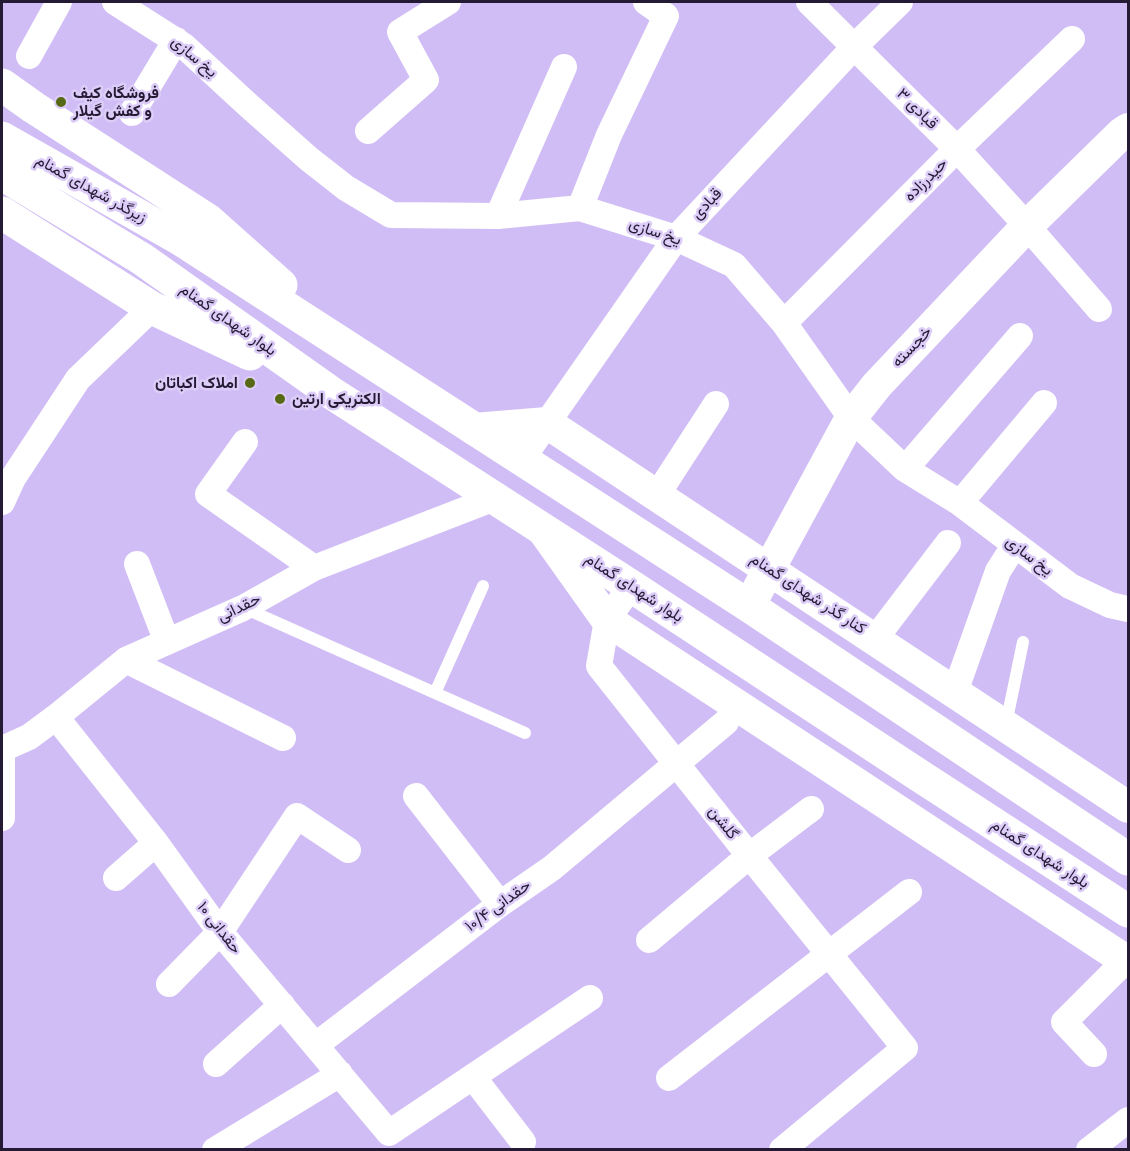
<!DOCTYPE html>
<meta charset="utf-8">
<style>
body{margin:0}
#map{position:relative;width:1130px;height:1151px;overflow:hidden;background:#d1bdf5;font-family:Merriweather,serif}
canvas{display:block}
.frame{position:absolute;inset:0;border:3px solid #241a34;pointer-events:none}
</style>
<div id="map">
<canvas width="1130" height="1151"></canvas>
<div class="frame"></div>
</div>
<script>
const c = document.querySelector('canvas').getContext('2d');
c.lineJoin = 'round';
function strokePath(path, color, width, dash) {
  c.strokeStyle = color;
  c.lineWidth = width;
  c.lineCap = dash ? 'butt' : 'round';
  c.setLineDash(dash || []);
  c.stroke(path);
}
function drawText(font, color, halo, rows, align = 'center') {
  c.font = font + ' Merriweather,Vazirmatn,serif';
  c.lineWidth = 5;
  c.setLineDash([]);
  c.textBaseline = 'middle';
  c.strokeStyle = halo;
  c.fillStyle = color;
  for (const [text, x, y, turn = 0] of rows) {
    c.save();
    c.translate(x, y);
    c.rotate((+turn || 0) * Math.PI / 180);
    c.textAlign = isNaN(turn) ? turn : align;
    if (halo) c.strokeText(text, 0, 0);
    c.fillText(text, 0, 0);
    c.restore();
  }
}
strokePath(new Path2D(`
 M244 608 525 733
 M435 693 483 586
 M1006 724 1023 642`), '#fff', 12);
strokePath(new Path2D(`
 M115 2 184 46 248 105 309 159 346 188 391 215 498 216 580 208 676 238 734 265 784 323 851 418 905 469 960 503 1070 586 1110 605 1128 609
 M809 2 957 149 1027 226 1099 309
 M29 56 59 2
 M132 113 176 40
 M368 131 426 80 400 32 448 2
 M580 208 609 135 666 16 646 2
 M498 216 564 67
 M784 323 957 149 1072 39
 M245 442 208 494 314 568
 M522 459 676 238 854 47 900 2
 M905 469 1020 336
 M657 495 716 404
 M2 502 13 478 78 379 152 308
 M960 503 1044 403
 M137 564 167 642
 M631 586 607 620 599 666 740 844 905 1048 782 1150
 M875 639 948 543
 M126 660 283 738
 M955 692 998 571 1014 546
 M56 717 156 843 220 932 389 1133 590 998
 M2 749 29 737 56 717 126 660 243 608 314 568 495 498
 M416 796 500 904
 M2 818V749
 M116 878 156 843
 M649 940 749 856 811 809
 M169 984 220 932 297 816 348 850
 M316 1045 500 904 552 868 726 722
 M1094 1054 1064 1022 1126 960
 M216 1064 282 1005
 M473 1077 523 1142
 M669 1078 909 892
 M215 1150 340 1074
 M1089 1150 1128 1120`), '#fff', 26);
strokePath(new Path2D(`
 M474 429 547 423 1128 807
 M543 530 607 620 1128 962
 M749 606 851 418 877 385 1027 226 1122 133 1128 129`), '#fff', 32);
strokePath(new Path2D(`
 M2 85 33 107 208 220 281 285
 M2 138 180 239 749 606 1128 859
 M2 174 142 259 330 392 631 586 917 774 1128 911
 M2 213 152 308 250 354`), '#fff', 33);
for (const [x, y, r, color] of [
 [61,102,6,"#576914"],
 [250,383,6,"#576914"],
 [280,399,6,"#576914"]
]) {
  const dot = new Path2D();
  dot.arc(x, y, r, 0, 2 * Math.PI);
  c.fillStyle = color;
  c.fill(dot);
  strokePath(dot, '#dccdf8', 2);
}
drawText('16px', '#241a34', '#dccdf8', [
 ["یخ سازی",194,57,40],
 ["قبادی ۳",917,109,45],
 ["حیدرزاده",926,180,-45],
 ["زیرگذر شهدای گمنام",91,189,29],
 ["قبادی",707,204,-47],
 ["یخ سازی",655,232,19],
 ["بلوار شهدای گمنام",228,320,35],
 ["خجسته",912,347,-46],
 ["یخ سازی",1029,556,37],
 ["بلوار شهدای گمنام",634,588,33],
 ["کنار گذر شهدای گمنام",808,594,33],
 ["حقدانی",239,608,-26],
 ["گلشن",723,823,52],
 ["بلوار شهدای گمنام",1040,854,33],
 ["حقدانی ۱۰/۴",498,906,-36],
 ["حقدانی ۱۰",219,928,52]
]);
drawText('bold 16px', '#241a34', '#dccdf8', [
 ["فروشگاه کیف",73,93],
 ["و کفش گیلار",73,111],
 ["املاک اکباتان",238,383,"right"],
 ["الکتریکی ارتین",292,399]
], 'left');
</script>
